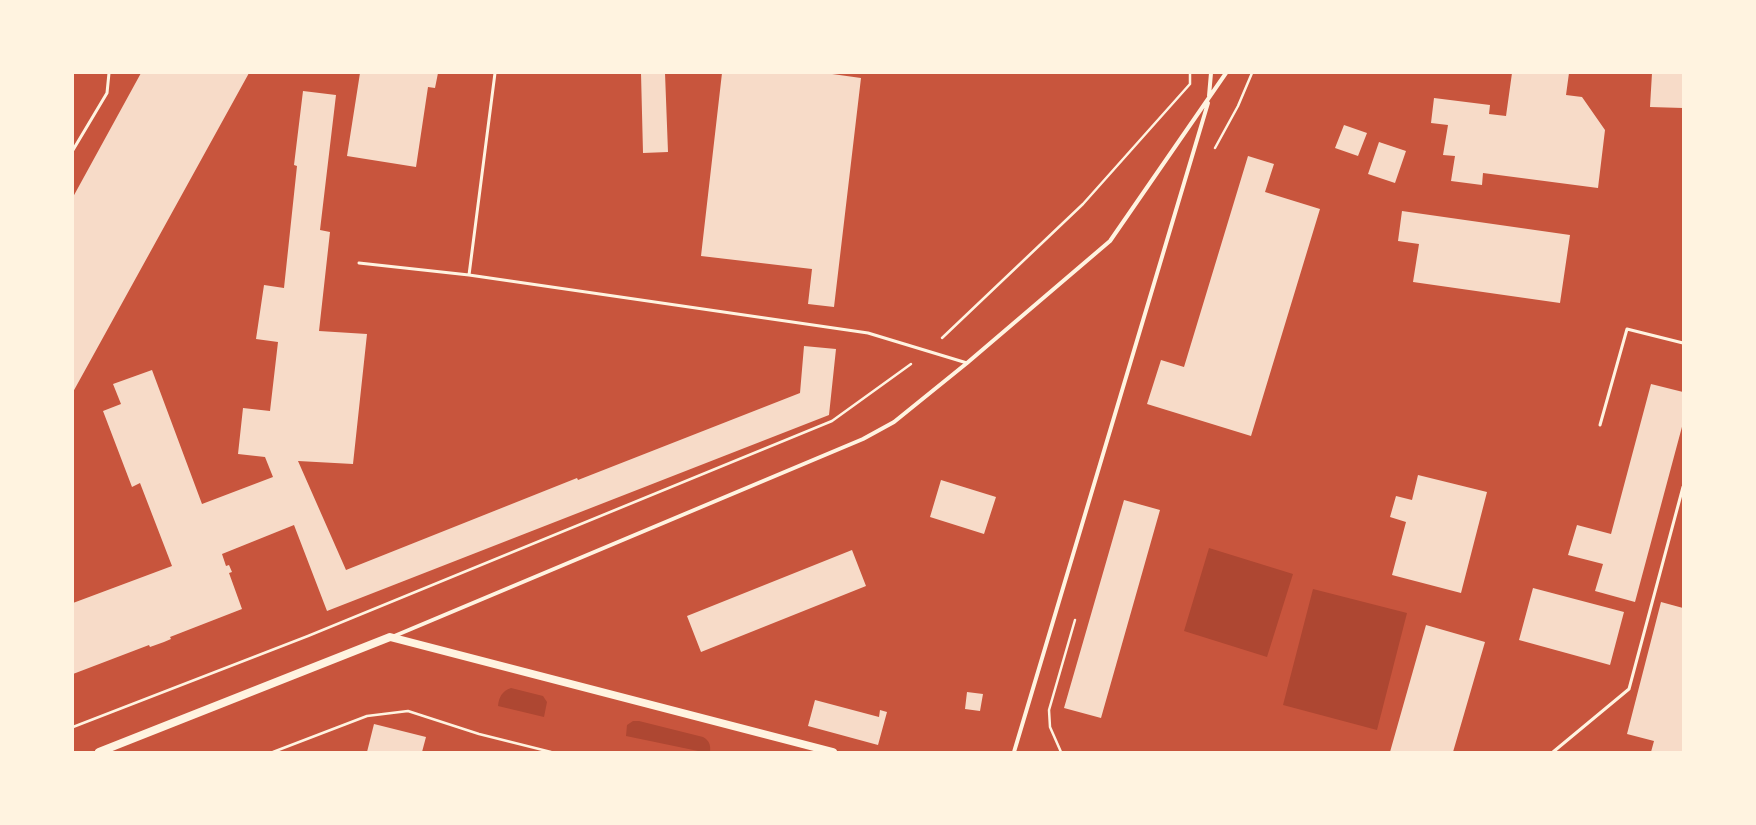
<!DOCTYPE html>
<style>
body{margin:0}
#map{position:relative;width:1756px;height:825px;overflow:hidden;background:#c8553d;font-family:Ubuntu,sans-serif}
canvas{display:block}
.frame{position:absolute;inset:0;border:74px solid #fff3e0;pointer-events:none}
</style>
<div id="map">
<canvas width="1756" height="825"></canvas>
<div class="frame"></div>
</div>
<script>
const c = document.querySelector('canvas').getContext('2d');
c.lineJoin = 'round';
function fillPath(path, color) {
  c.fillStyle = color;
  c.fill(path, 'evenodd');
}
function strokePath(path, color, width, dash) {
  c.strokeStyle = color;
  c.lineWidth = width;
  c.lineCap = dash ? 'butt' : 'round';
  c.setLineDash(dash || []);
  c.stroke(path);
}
fillPath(new Path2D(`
 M1209 548 1293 574 1267 657 1184 631Z
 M1313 589 1407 613 1377 730 1283 705Z
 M511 688 543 696 547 702 544 717 498 706C499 697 502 691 511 688Z
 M633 721H639L703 737C709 740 711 745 710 752H703L626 736 627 725Z`), '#ae4732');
fillPath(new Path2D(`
 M141 73H249L73 392V197Z
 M360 73H438L435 88 428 87 416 167 347 156Z
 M641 73H665L668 152 643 153Z
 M722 73H825L861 78 834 307 808 304 812 269 701 256Z
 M1512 73H1569L1566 95 1582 97 1605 130 1598 188 1483 173 1482 185 1451 181 1455 156 1443 155 1448 125 1431 123 1434 98 1490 105 1489 114 1506 116Z
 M1652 73H1683V108L1650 107Z
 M303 91 336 95 320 230 330 232 319 331 367 334 353 464 298 461 346 570 577 478 578 480 800 393 804 346 836 349 829 415 327 611 294 525 222 554 226 566 229 565 232 572 229 573 242 609 170 637 171 639 164 642 150 647 149 645 73 674V603L172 566 140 483 132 487 103 411 121 404 113 384 152 370 202 504 273 477 265 457 238 454 243 408 270 411 278 342 256 339 264 285 284 288 297 166 294 165Z
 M1344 125 1367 133 1358 156 1335 148Z
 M1379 142 1406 151 1395 183 1368 174Z
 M1248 156 1274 164 1265 192 1320 209 1251 436 1147 404 1161 360 1184 367Z
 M1402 211 1570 235 1560 303 1413 282 1419 244 1398 241Z
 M1651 384 1683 392V423L1635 602 1595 591 1603 564 1568 555 1577 525 1611 534Z
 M1418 475 1487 492 1461 593 1392 575 1406 522 1390 517 1396 496 1412 500Z
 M941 480 996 497 984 534 930 517Z
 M1124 500 1160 510 1101 718 1064 708Z
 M852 550 866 586 701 652 687 616Z
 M1533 588 1624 612 1610 665 1519 640Z
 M1661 602 1683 608V752H1651L1654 741 1627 734Z
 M1426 625 1485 642 1453 752H1390Z
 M967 692 983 694 980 711 965 709Z
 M815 700 879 717 880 710 887 712 878 745 808 726Z
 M374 724 426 737 422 752H367Z`), '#f7dbc8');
strokePath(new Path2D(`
 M1215 148 1238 106 1252 73
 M942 338 1083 204 1190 84V73
 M73 727 308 636 832 421 911 364
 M273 752 367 716 408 711 479 734 551 752
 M1061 752 1050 727 1049 710 1075 620`), '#fff3e0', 2.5);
strokePath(new Path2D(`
 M73 150 107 93 109 73
 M359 263 469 275 868 333 967 363
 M469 275 495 73
 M1600 425 1627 329 1683 343
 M1553 752 1629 689 1683 487`), '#fff3e0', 3);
strokePath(new Path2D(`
 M1209 96 1211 73
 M392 637 863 439 894 422 967 363 1110 241 1226 73
 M1014 752 1208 103`), '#fff3e0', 4);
strokePath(new Path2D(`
 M99 752 390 637 833 752`), '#fff3e0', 8);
</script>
